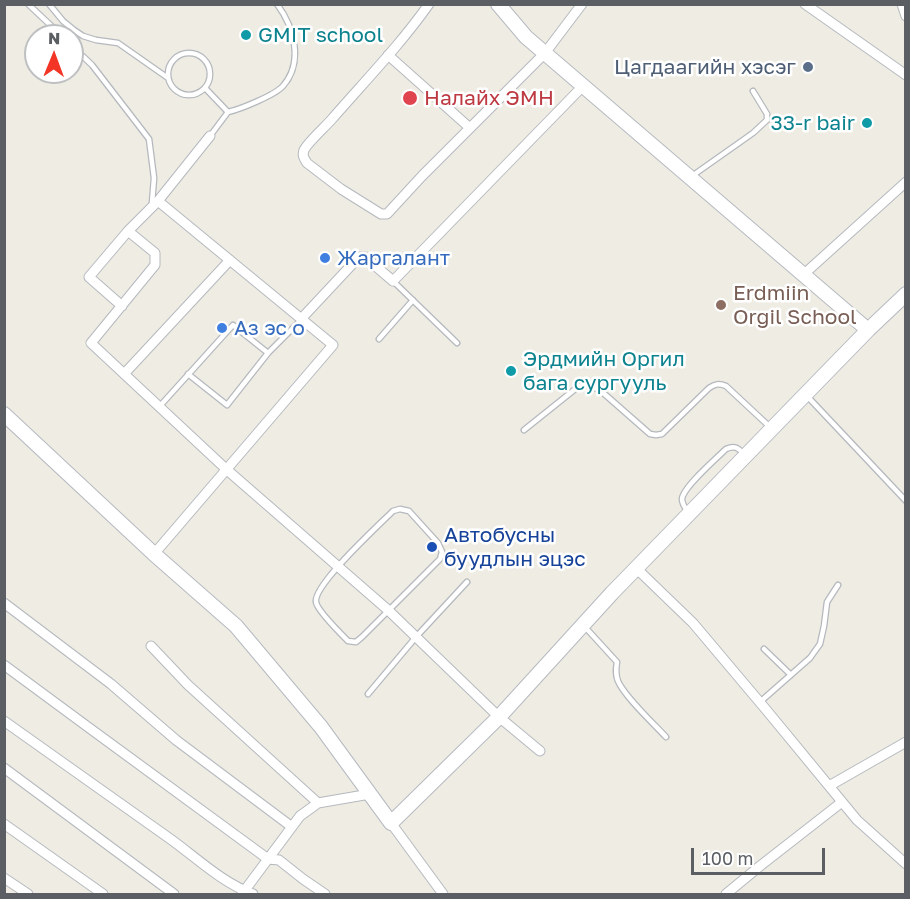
<!DOCTYPE html>
<meta charset="utf-8">
<style>
body{margin:0}
#map{position:relative;width:910px;height:899px;overflow:hidden;background:#eeece3;font-family:"Golos Text",sans-serif}
canvas{display:block}
.frame{position:absolute;inset:0;border:6px solid #5b5f64;pointer-events:none}
.north{position:absolute;left:24px;top:24px;width:60px;height:60px;box-sizing:border-box;background:#fff;border:2px solid #bdbfc1;border-radius:50%;rotate:1deg;font-size:16px;font-weight:700;line-height:24px;text-align:center;color:#5b5f64}
.north::after{content:'';display:block;margin:auto;width:21px;height:27px;background:#f23525;clip-path:polygon(50% 0,100% 100%,50% 72%,0 100%)}
.scale{position:absolute;left:691px;top:848px;width:134px;height:27px;box-sizing:border-box;border:3px solid #5b5f64;border-top:0;padding-left:8px;font-size:18px;line-height:21px;white-space:nowrap;color:#5b5f64;-webkit-text-stroke:4px #fff;paint-order:stroke}
</style>
<div id="map">
<canvas width="910" height="899"></canvas>
<div class="frame"></div>
<div class="north">N</div>
<div class="scale">100 m</div>
</div>
<script>
const c = document.querySelector('canvas').getContext('2d');
c.lineJoin = 'round';
function strokePath(path, color, width, dash) {
  c.strokeStyle = color;
  c.lineWidth = width;
  c.lineCap = dash ? 'butt' : 'round';
  c.setLineDash(dash || []);
  c.stroke(path);
}
function drawText(font, color, halo, rows, align = 'center') {
  c.font = font + ' "Golos Text",sans-serif';
  c.lineWidth = 5;
  c.setLineDash([]);
  c.textBaseline = 'middle';
  c.strokeStyle = halo;
  c.fillStyle = color;
  for (const [text, x, y, turn = 0] of rows) {
    c.save();
    c.translate(x, y);
    c.rotate((+turn || 0) * Math.PI / 180);
    c.textAlign = isNaN(turn) ? turn : align;
    if (halo) c.strokeText(text, 0, 0);
    c.fillText(text, 0, 0);
    c.restore();
  }
}
const lane = new Path2D(`
 M28 4 62 36
 M49 4 63 21 74 30 83 36 96 40 118 43 168 78
 M72 46 92 65 149 139 154 178 152 203
 M168 74a21 21 0 1 1 42 0a21 21 0 1 1-42 0Z
 M205 88 228 112 210 136
 M228 112C241 109 275 95 283 86 304 62 294 27 277 4
 M692 176 753 133 767 120V114L753 91
 M393 281 457 343
 M379 339 413 300
 M188 374 227 405 268 353
 M807 396 906 501
 M159 407 233 325 268 353 301 320
 M524 430 579 386 589 385 601 391 650 434 656 435 662 434 709 388C715 384 719 383 726 386L770 427
 M400 509 409 511 438 543 442 552 440 559 362 637 356 642 348 641C341 634 317 610 316 602 313 585 379 525 393 511Z
 M688 512C685 508 682 504 682 499 683 487 717 458 726 449 735 445 738 448 744 454
 M585 627 617 662C616 668 615 674 618 681 624 696 654 724 666 737
 M764 649 791 675
 M368 694 416 637 467 582
 M760 702 810 658 820 644 824 626 827 602 838 585`);
const street = new Path2D(`
 M429 4C400 45 365 81 332 119 325 127 308 142 304 150 302 156 304 158 307 163L341 189 381 214H387L422 176 545 53 582 4
 M805 4 906 75
 M902 4 906 16
 M388 55 470 128
 M158 201 210 136
 M803 275 906 182
 M122 306 89 277 128 231
 M301 319 359 257H365L393 281 583 86
 M124 374 230 260
 M154 554 333 345 158 201 128 231 155 253V265L91 343 226 469 388 610 499 717 540 751
 M636 568 693 623 768 712 857 820 906 864
 M4 603 111 684 176 740 292 827
 M151 646 188 685 318 803
 M4 665 88 727 268 859 279 860 303 879 325 894
 M4 721C59 760 114 799 169 838 197 858 221 882 253 894
 M4 768 174 894
 M829 786 906 742
 M391 823 443 894
 M4 824 103 894
 M4 878 28 894
 M242 894 300 816 318 803 370 794
 M726 894 760 866 842 802`);
const secondary = new Path2D(`
 M498 4 526 37 868 330
 M4 414 154 554 236 626 321 727 391 823 499 717 612 593 868 330 906 294`);
strokePath(lane, '#b5b9be', 7);
strokePath(street, '#b5b9be', 11);
strokePath(secondary, '#b6bac0', 16);
strokePath(lane, '#fff', 4.5);
strokePath(street, '#fff', 9);
strokePath(secondary, '#fff', 14);
for (const [x, y, r, color] of [
 [246,35,6,"#0f9aa8"],
 [808,67,6,"#5c6f8a"],
 [410,98,8,"#e0444e"],
 [867,123,6,"#0f9aa8"],
 [325,258,6,"#3f7fe0"],
 [721,305,6,"#8d6e63"],
 [222,328,6,"#3f7fe0"],
 [511,371,6,"#0f9aa8"],
 [432,547,6,"#1a4fb4"]
]) {
  const dot = new Path2D();
  dot.arc(x, y, r, 0, 2 * Math.PI);
  c.fillStyle = color;
  c.fill(dot);
  strokePath(dot, '#fff', 2);
}
drawText('21px', '#0d838f', '#fff', [
 ["GMIT school",258,35],
 ["33-r bair",855,123,"right"],
 ["Эрдмийн Оргил",523,359],
 ["бага сургууль",523,383]
], 'left');
drawText('21px', '#4e5e75', '#fff', [
 ["Цагдаагийн хэсэг",796,67]
], 'right');
drawText('21px', '#be3a42', '#fff', [
 ["Налайх ЭМН",424,98]
], 'left');
drawText('21px', '#366cbe', '#fff', [
 ["Жаргалант",337,258],
 ["Аз эс о",234,328]
], 'left');
drawText('21px', '#785e54', '#fff', [
 ["Erdmiin",733,293],
 ["Orgil School",733,317]
], 'left');
drawText('21px', '#164399', '#fff', [
 ["Автобусны",444,535],
 ["буудлын эцэс",444,559]
], 'left');
</script>
